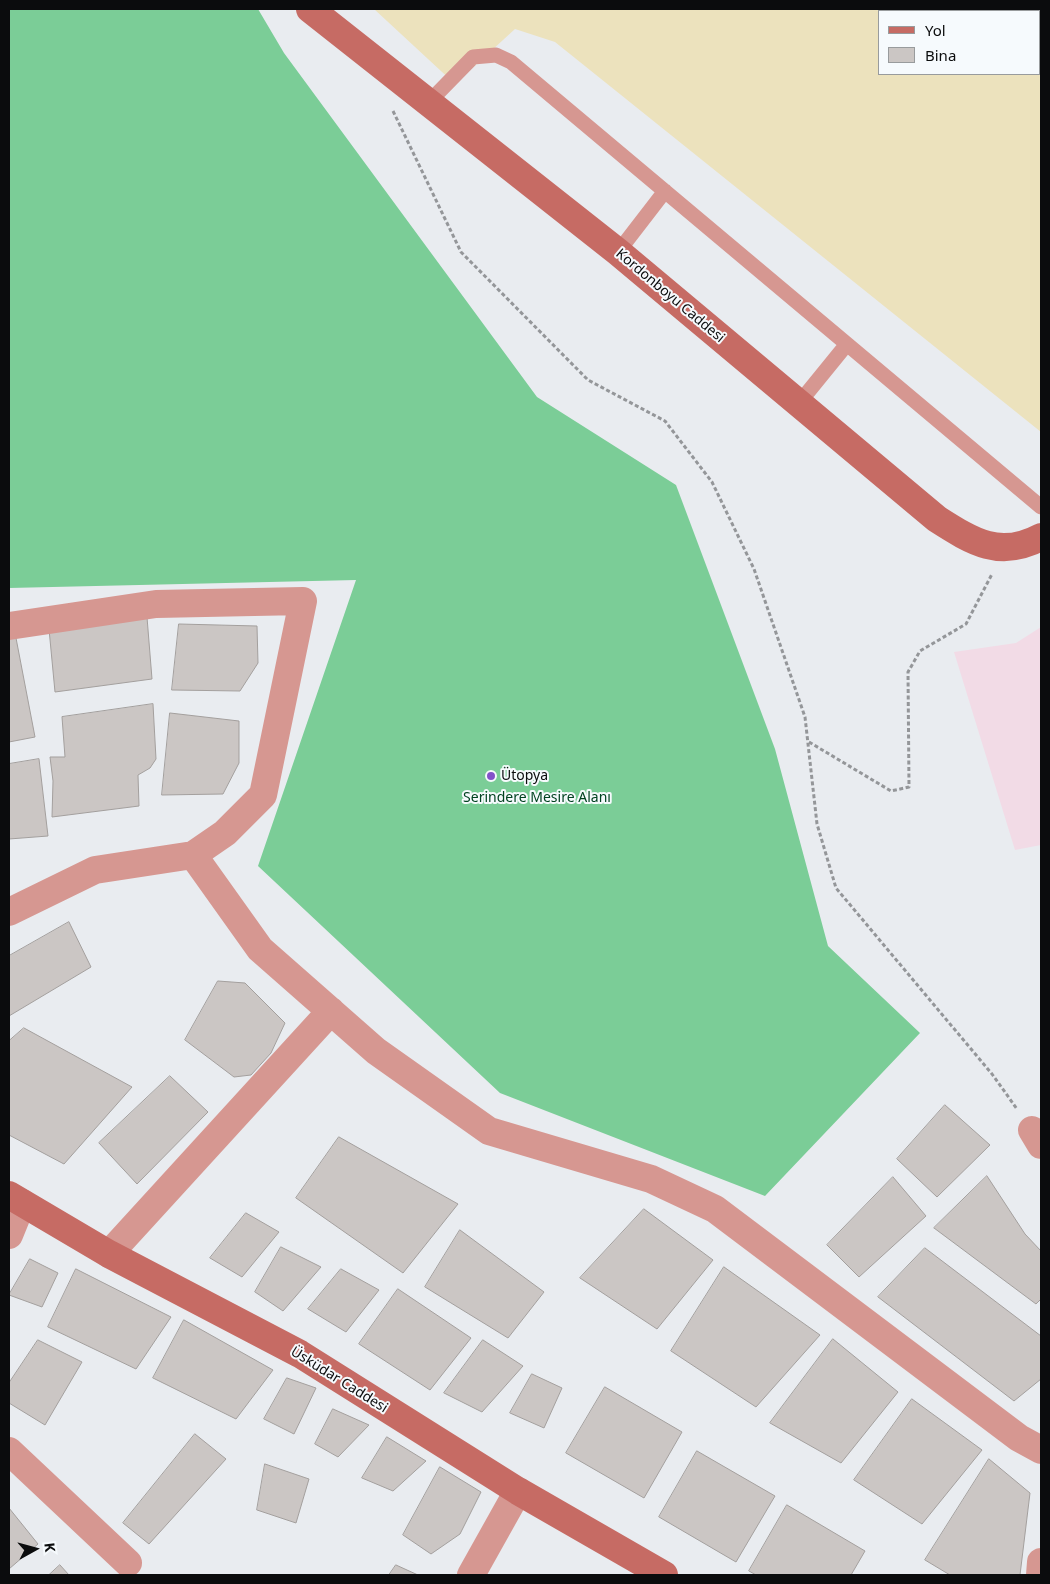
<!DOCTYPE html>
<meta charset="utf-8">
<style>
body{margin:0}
#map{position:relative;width:1050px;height:1584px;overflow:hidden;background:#e9ecf0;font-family:"Noto Sans",sans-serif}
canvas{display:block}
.frame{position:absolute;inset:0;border:10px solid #0b0c0d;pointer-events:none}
.legend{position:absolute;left:878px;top:10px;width:162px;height:65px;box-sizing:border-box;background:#f6fafd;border:1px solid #989b9d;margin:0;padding:6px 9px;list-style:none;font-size:15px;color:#0b0c0d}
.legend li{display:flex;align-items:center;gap:10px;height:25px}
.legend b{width:25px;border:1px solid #989b9d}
.north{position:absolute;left:10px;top:1524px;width:50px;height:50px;-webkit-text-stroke:4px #f6fafd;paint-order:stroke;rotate:83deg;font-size:14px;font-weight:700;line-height:20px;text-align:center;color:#0b0c0d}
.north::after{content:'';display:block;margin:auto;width:18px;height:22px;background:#0b0c0d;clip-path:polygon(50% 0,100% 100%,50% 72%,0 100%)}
</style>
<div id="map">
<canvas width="1050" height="1584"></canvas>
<div class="frame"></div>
<ul class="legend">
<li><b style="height:6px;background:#c66b64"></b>Yol</li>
<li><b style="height:14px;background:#cbc6c4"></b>Bina</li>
</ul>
<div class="north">K</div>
</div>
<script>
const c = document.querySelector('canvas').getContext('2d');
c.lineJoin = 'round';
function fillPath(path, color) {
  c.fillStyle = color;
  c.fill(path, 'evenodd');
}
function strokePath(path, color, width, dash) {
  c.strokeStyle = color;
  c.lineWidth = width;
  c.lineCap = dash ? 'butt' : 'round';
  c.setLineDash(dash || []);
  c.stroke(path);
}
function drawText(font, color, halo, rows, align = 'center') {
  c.font = font + ' "Noto Sans",sans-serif';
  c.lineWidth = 4;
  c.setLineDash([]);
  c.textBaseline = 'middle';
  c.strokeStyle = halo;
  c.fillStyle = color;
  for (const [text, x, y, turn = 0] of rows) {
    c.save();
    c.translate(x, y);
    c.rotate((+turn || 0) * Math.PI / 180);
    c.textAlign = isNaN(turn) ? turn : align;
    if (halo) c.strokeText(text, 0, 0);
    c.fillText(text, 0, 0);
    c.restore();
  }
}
fillPath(new Path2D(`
 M1041 627V845L1015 850 954 652 1016 643Z`), '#f2dbe6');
fillPath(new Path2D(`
 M9 9H258L284 53 537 397 676 485 775 749 828 946 920 1033 765 1196 500 1093 258 866 356 580 9 588Z`), '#7bcd97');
fillPath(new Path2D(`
 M374 9H1041V432L555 42 515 29 455 84ZM879 11H1039V74H879Z`), '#ece2bd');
const building = new Path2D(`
 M147 617 152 679 55 692 49 629Z
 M179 624 257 626 258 663 240 691 172 690Z
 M16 638 35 737 9 742V639Z
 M153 704 156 759 150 768 138 775 139 806 52 817 53 781 50 757H65L62 717Z
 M170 713 239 721V763L223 794 162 795Z
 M39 759 48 836 9 839V764Z
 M69 922 91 967 9 1016V956Z
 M218 981 245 983 285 1023 271 1053 251 1075 234 1077 185 1040Z
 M24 1028 132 1087 64 1164 9 1135V1041Z
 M170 1076 208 1112 137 1184 99 1143Z
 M945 1105 990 1145 937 1197 897 1159Z
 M339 1137 458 1204 403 1273 296 1198Z
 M987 1176 1025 1234 1041 1251V1299L1036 1304 934 1228Z
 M893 1177 926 1216 859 1277 827 1245Z
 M644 1209 713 1260 657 1329 580 1278Z
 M246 1213 279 1232 242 1277 210 1258Z
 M460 1230 544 1292 508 1338 425 1287Z
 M281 1247 321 1267 283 1311 255 1292Z
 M925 1248 1041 1336V1379L1014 1401 878 1297Z
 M30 1259 58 1273 42 1307 9 1295Z
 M724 1267 820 1335 756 1407 671 1351Z
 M76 1269 171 1317 136 1369 48 1327Z
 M341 1269 379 1290 346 1332 308 1309Z
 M398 1289 471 1338 430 1390 359 1344Z
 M184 1320 273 1370 236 1419 153 1378Z
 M833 1339 898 1392 841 1463 770 1423Z
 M38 1340 82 1362 45 1425 9 1403V1383Z
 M483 1340 523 1366 482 1412 444 1393Z
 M532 1374 562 1388 544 1428 510 1413Z
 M287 1378 316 1388 294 1434 264 1419Z
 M605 1387 682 1432 644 1498 566 1453Z
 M912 1399 982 1450 922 1524 854 1480Z
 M333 1409 369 1425 338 1457 315 1444Z
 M195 1434 226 1459 149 1544 123 1523Z
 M387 1437 426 1461 393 1491 362 1478Z
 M697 1451 775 1496 736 1562 659 1517Z
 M989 1459 1030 1493 1020 1575H950L925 1560Z
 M265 1464 309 1479 296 1523 257 1510Z
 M440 1467 481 1492 460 1534 431 1554 403 1535Z
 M787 1505 865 1551 851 1575H756L749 1571Z
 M9 1508 38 1544 9 1569Z
 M60 1565 69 1575H49Z
 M396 1565 418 1575H389Z`);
fillPath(building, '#cbc6c4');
strokePath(building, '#a39f9d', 1);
strokePath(new Path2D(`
 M393 111 461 252 588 380 665 421 712 482 754 569 805 717 817 824 836 888 992 1074 1017 1109
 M809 742 891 791 909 787 908 672 920 651 966 624 992 574`), '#949699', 3, [4, 2.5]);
strokePath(new Path2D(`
 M429 102 473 57 496 55 511 62 1041 507
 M618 252 665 191
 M799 403 847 344`), '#d69791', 15);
strokePath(new Path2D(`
 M9 626 156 604 303 601 263 795 225 833 193 855
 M9 912 95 870 193 855 260 949 376 1051 489 1131 651 1179 715 1209 1019 1438 1041 1450
 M1032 1130 1041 1145
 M9 1235 22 1203
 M109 1254 331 1011
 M9 1451 128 1563
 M471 1575 518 1491
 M1040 1575 1041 1562`), '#d69791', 28);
strokePath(new Path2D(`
 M310 9 618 252 937 519C973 542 1000 559 1041 537
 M9 1195 109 1254 300 1354 518 1491 664 1575`), '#c66b64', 28);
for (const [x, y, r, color] of [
 [491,776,5,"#8351c9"]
]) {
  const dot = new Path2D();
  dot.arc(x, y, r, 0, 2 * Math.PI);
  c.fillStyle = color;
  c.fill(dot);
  strokePath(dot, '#f6fafd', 2);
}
drawText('14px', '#0b0c0d', '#f6fafd', [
 ["Kordonboyu Caddesi",670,296,40],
 ["Üsküdar Caddesi",339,1380,32]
]);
drawText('14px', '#0b0c0d', '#f6fafd', [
 ["Ütopya",501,776]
], 'left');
drawText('14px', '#004220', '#f6fafd', [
 ["Serindere Mesire Alanı",537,798]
]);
</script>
